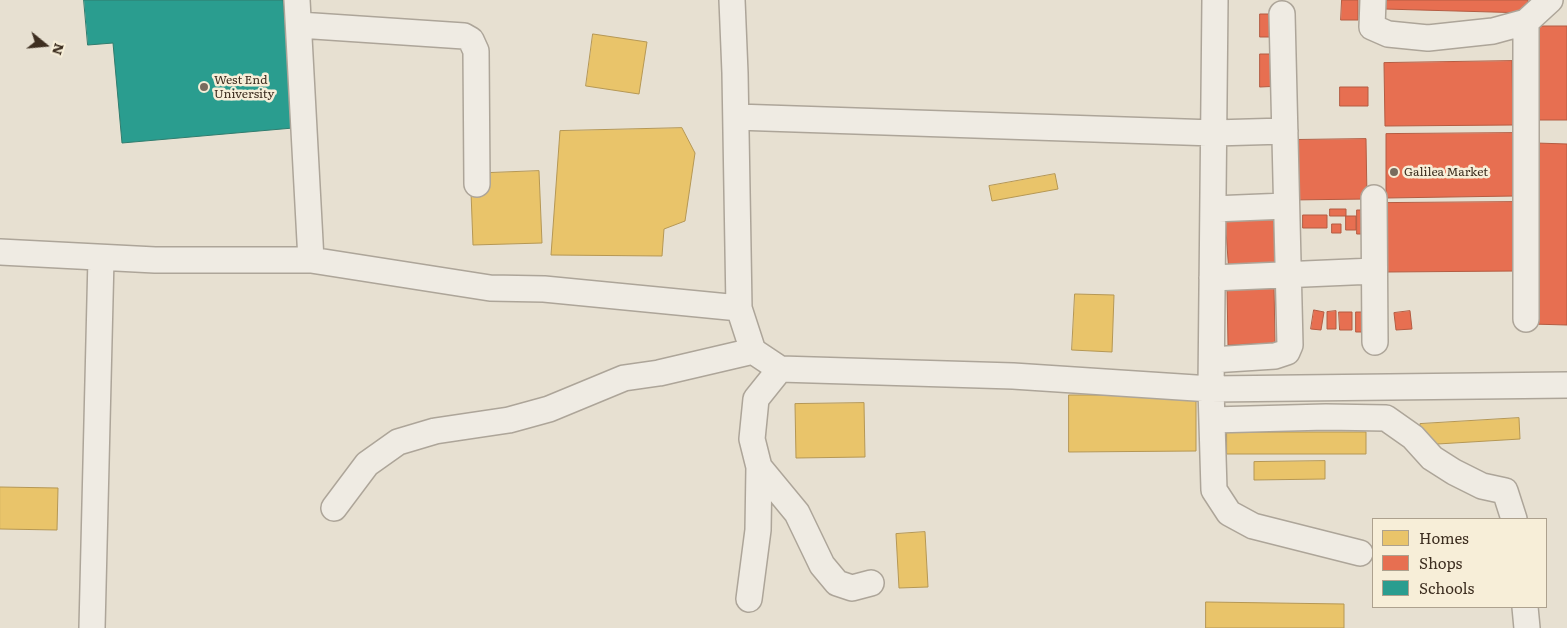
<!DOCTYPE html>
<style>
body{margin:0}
#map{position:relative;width:1567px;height:628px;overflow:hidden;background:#e7e0d1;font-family:Literata,serif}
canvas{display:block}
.legend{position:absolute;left:1372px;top:518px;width:175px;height:90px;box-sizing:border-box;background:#f7eed8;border:1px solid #ada18e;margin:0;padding:6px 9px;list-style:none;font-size:15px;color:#3d2e20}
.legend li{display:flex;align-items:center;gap:10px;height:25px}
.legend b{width:25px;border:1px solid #ada18e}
.north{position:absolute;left:20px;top:20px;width:50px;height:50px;-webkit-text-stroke:4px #f7eed8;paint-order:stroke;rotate:107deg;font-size:14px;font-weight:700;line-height:20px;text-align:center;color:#3d2e20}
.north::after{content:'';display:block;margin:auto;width:18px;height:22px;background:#3d2e20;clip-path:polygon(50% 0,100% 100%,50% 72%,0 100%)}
</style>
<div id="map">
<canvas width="1567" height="628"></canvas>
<ul class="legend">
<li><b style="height:14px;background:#e9c46a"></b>Homes</li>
<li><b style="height:14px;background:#e76f51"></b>Shops</li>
<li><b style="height:14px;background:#2a9d8f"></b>Schools</li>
</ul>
<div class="north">N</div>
</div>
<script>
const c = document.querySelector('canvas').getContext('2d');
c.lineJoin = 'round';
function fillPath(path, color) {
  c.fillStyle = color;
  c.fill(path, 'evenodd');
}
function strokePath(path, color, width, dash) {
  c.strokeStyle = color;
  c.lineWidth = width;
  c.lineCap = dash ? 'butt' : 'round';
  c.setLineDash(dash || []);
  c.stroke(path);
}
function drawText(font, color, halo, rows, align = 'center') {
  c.font = font + ' Literata,serif';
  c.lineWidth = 5;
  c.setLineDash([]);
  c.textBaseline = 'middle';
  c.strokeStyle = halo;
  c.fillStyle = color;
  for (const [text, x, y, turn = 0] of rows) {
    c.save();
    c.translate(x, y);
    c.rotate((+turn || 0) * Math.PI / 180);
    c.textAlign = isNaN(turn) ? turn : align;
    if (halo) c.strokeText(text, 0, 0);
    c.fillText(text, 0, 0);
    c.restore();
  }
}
const homes = new Path2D(`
 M593 34 647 42 639 94 586 86Z
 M682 128 695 153 685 221 664 229 662 256 551 255 560 131Z
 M539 171 542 243 473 245 471 192 486 173Z
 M1055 174 1058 189 992 201 989 186Z
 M1075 294 1114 295 1112 352 1072 350Z
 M1069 395H1196V451L1069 452Z
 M864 403 865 457 796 458 795 404Z
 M1519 418 1520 439 1421 445 1420 424Z
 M1227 432H1366V454H1227Z
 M1325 461V479L1254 480V462Z
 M0 487 58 488 57 530 0 529Z
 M925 532 928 587 899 588 896 534Z
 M1206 602 1344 604V628H1206Z`);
fillPath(homes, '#e9c46a');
strokePath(homes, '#b59754', 1);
const shops = new Path2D(`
 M1342 0H1358V20H1341Z
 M1384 0H1528V13L1384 9Z
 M1260 14H1276V37H1260Z
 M1534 26H1567V120H1535Z
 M1260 54H1281L1282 86 1260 87Z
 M1512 61 1513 125 1385 126 1384 63Z
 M1340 87H1368V106H1340Z
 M1514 133 1515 196 1386 198V134Z
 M1366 139 1367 199 1290 200V140Z
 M1536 143 1567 144V325L1531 324Z
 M1515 202 1516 271 1386 272 1385 203Z
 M1330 209H1346V216H1330Z
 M1357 210H1368V234H1357Z
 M1273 213 1276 271 1229 274 1225 216Z
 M1303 215H1327V228H1303Z
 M1346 216H1356V230H1346Z
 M1332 224H1341V233H1332Z
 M1274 286 1275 343 1228 345 1227 287Z
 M1314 310 1324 312 1321 330 1311 329Z
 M1336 311V329H1327V312Z
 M1410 311 1412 329 1396 330 1394 313Z
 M1339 312H1352V330H1340Z
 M1356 312H1371V332H1356Z`);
fillPath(shops, '#e76f51');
strokePath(shops, '#b45c42', 1);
const schools = new Path2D(`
 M84 0H283L293 128 122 143 113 43 88 45Z`);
fillPath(schools, '#2a9d8f');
strokePath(schools, '#307c6e', 1);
const minor = new Path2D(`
 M297 0 311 260
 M732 0 735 73 739 308
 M1215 0 1211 389 1214 490 1229 513 1253 526 1360 553
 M1373 0 1372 27 1388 34 1428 38 1493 31 1526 22 1550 0
 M299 25 464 36 471 40 476 51 477 184
 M736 117 1214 133 1285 131
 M1374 198 1375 342
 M1213 209 1286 206
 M0 252 155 260H311L490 288 544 289 739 308 753 351 780 369 1013 376 1211 389 1567 385
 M1212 278 1374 271
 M1526 319V22
 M1212 360 1275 356 1287 352 1290 345 1282 14
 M780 369 756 399 752 439 759 467 797 513 822 565 837 583 852 588 871 583
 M1212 420 1326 417 1386 418 1413 437 1432 458 1454 472 1482 486 1505 491 1514 519
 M334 508 367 464 398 442 435 431 509 420 549 409 624 378 659 373 753 351
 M749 599 758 530 759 467
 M1525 607 1527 628
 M92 628 101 258`);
strokePath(minor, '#ada599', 28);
strokePath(minor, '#efebe3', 25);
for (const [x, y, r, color] of [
 [204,87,5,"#786c5e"],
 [1394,172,5,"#786c5e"]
]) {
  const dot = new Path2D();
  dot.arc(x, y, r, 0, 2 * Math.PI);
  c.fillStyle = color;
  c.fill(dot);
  strokePath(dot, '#f7eed8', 2);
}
drawText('12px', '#3d2e20', '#f7eed8', [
 ["West End",214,80],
 ["University",214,94],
 ["Galilea Market",1404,172]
], 'left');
</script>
